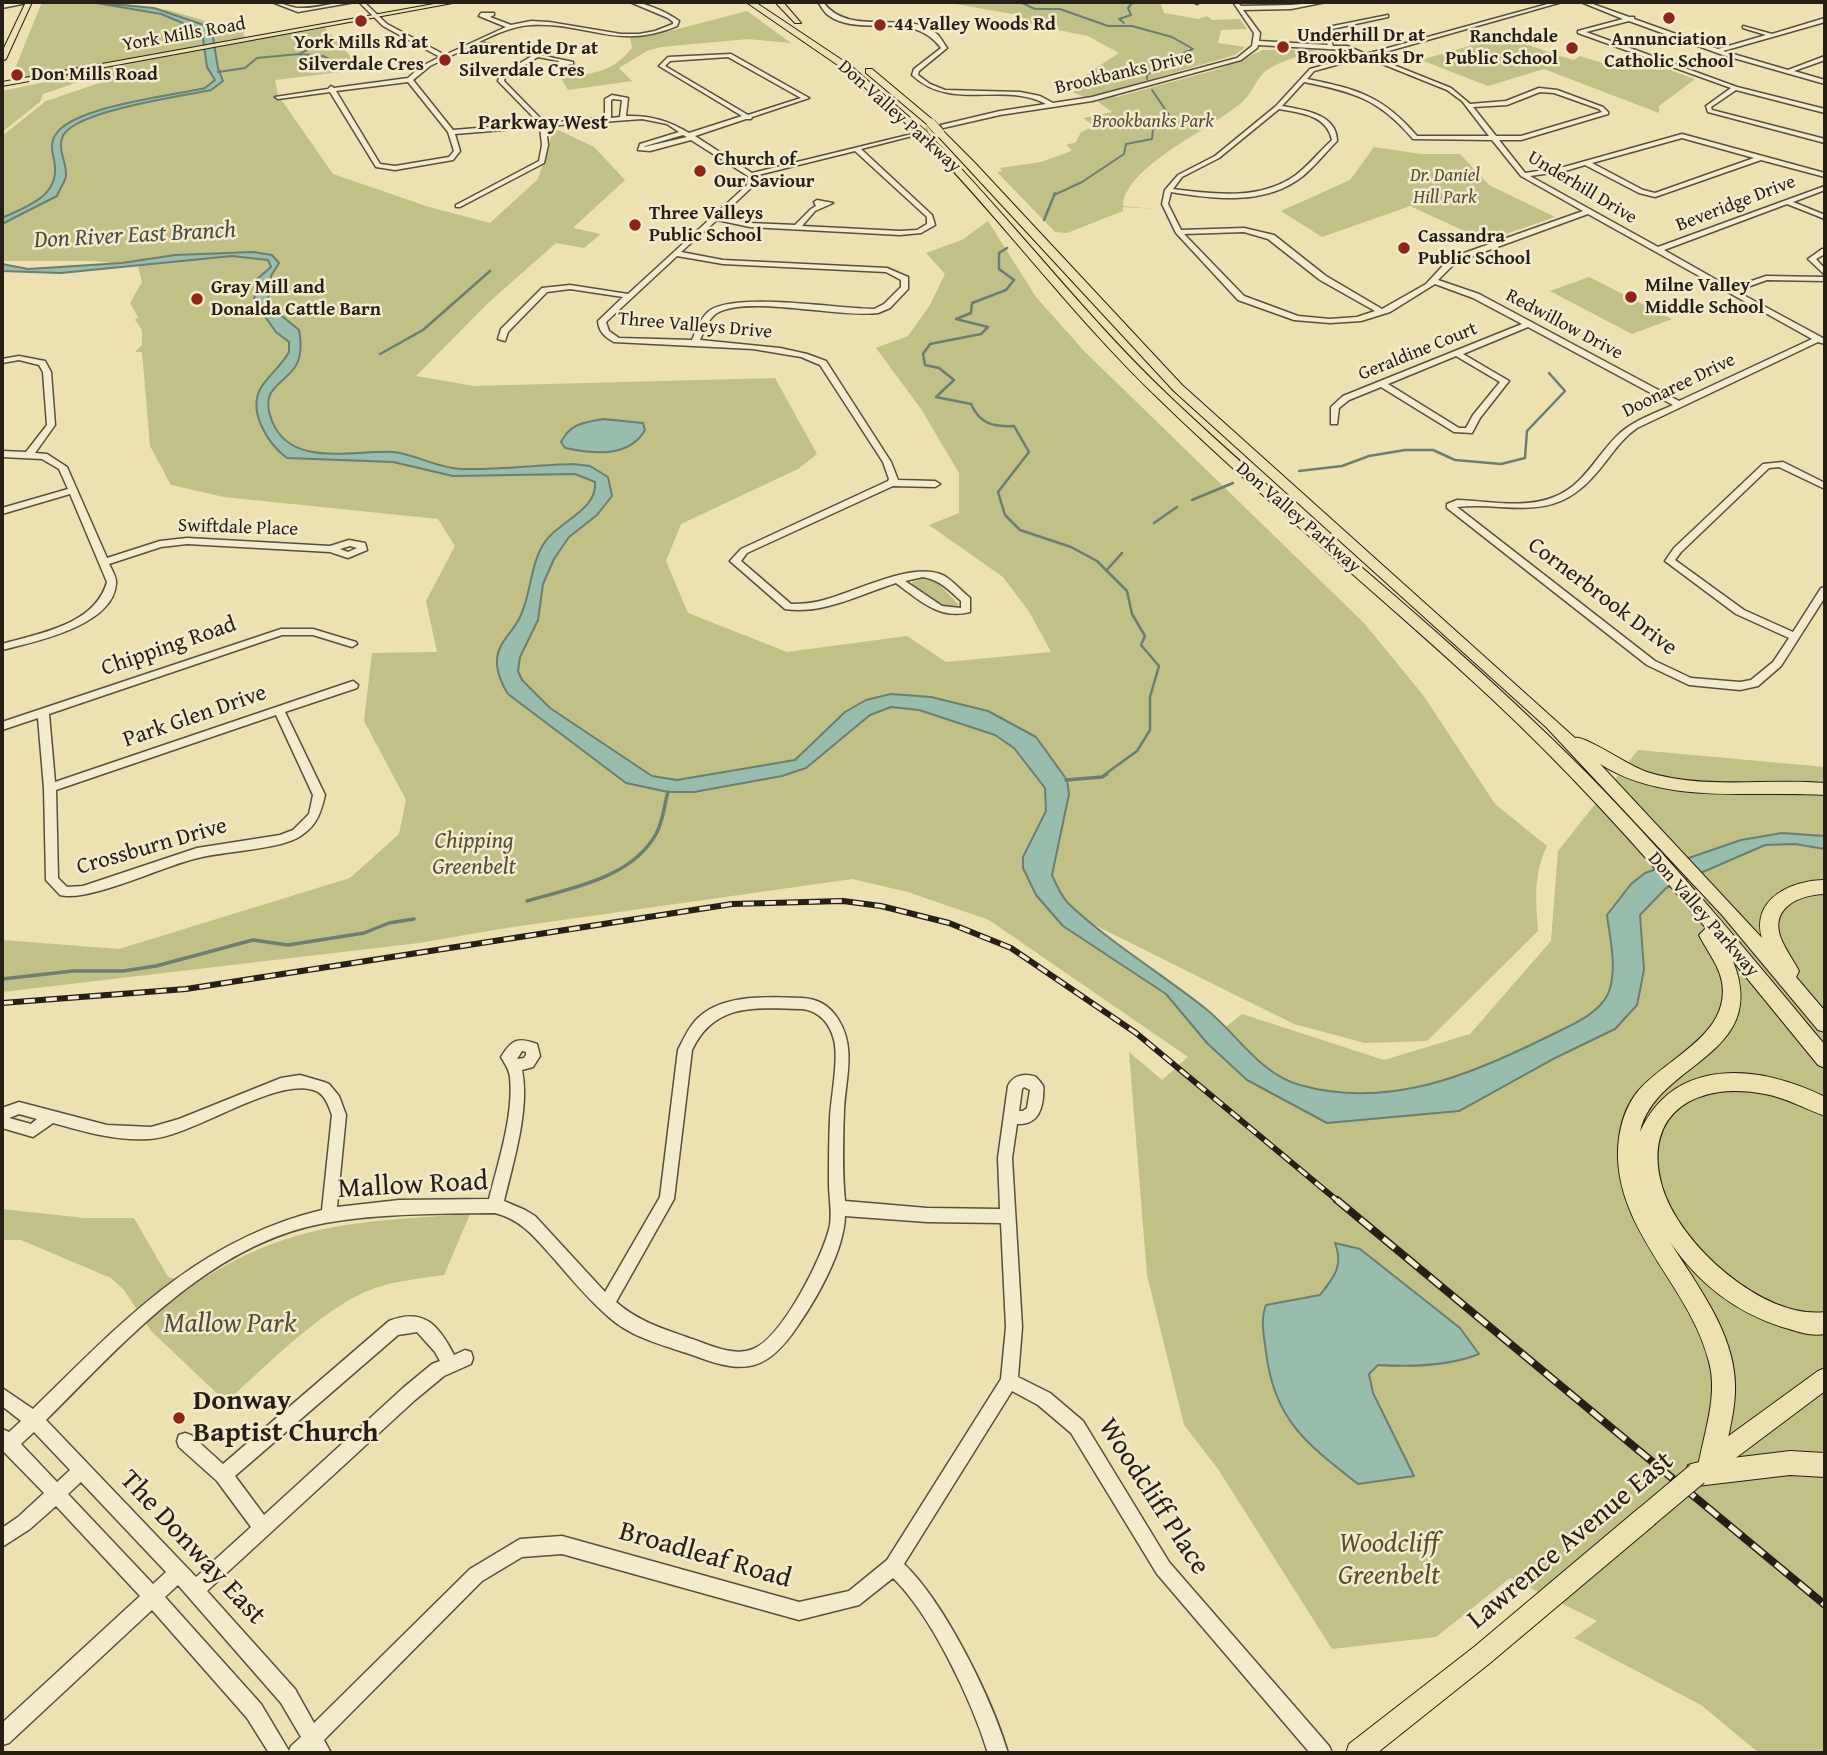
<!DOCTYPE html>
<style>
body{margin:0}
#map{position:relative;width:1827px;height:1755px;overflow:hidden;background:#ede0b1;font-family:"Gentium Book Plus",serif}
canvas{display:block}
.frame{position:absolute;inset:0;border:4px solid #271f16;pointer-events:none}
</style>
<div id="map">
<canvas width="1827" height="1755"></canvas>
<div class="frame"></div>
</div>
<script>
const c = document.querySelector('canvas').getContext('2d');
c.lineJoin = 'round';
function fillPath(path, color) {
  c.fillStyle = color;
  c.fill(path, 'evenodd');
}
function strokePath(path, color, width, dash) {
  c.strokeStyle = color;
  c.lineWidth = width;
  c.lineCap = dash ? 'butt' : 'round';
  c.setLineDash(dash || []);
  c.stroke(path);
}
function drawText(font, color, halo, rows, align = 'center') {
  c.font = font + ' "Gentium Book Plus",serif';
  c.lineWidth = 5;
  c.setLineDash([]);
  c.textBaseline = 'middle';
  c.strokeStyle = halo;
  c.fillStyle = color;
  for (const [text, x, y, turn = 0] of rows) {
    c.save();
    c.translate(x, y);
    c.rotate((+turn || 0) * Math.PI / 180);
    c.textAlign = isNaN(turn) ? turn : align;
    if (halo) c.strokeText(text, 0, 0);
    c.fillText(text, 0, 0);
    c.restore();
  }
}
fillPath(new Path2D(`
 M42 2H114L168 10 243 32 246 41 325 28 353 59 380 61 383 67 275 80 278 95 333 174 429 207 490 223 538 179 554 128 594 147 625 180 573 228 601 234 584 248 556 243 488 303 416 376 474 386 775 378 817 454 798 469 681 524 666 561 688 613 787 652 907 636 946 662 1051 652 1030 613 1003 577 929 525 959 513V473L921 409 876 348 908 336 930 305 945 274 926 253 962 240 988 221 1036 297 1085 352 1364 623 1423 695 1495 804 1547 846C1533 875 1536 900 1538 931L1427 1041 1365 1043 1294 1024 1038 897 1063 926 1166 994 1207 1042 1242 1014 1384 1060 1470 1034 1551 941 1558 851 1638 750 1825 767V1753H1759L1701 1705 1574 1638 1597 1621 1510 1578 1436 1637 1332 1649 1218 1469 1184 1425 1147 1275 1129 1052 1162 1080 1188 1057 989 920 908 892 852 879 506 928 419 943 2 992V940L119 949 350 878 399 834 406 800 364 721 372 653 437 652 426 601 455 546 438 519 224 497 171 485 150 446 142 352H135L142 345V330L135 320 138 317 130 303 142 282 138 266 95 261H2V136L46 101 105 81 12 76Z
 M944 2H1160L1164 13 1198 19 1207 16 1212 20 1240 19 1247 29 1221 30 1218 43 1245 47 1235 55 1107 92 1117 97 1219 69 1263 50H1317C1301 56 1282 60 1267 70 1256 78 1252 94 1241 103 1211 129 1125 166 1123 206L1155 209 1123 207V211L1067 233 1055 232 997 172 1002 171 1000 168 1041 162 1069 152 1072 150 1066 145 1076 142 1081 132 1094 126 1083 118 1112 112 1090 96 1085 97 1064 89 1119 53 1088 36 1033 25 1018 15Z
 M747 11 791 43 748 39 661 47 647 51 619 68 632 81 568 90 561 78C592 73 611 74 632 48L630 38 674 30Z
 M1503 36 1563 57 1574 60 1580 56 1624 70 1650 63 1695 79 1659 106V113L1544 69 1488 86 1421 60Z
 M60 79 84 80 43 94 40 102 2 132V91Z
 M1374 147 1421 154H1460L1489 185 1555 217 1486 241 1410 206 1322 237 1281 211 1350 180Z
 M1589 277 1672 319 1632 334 1550 291Z
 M927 577 936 581 958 604V608L947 609 913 587 912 582Z
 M2 1209 84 1218H134L168 1277 195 1284C291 1221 360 1222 470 1214L444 1275C417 1279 390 1281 365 1292 319 1312 264 1368 226 1402L151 1331 124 1290 111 1278 21 1240H2Z`), '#c0c087');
const water = new Path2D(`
 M91 2 154 8 204 25 212 32 218 68 223 81 211 90C184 96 70 111 62 138 58 152 67 163 66 176 65 182 59 190 57 196L2 224V218C27 206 62 196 54 160 52 151 50 142 56 134 75 106 171 96 205 88L215 80 207 67 203 38 190 26 161 14Z
 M253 252 272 255 279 263 271 276V290L266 303 299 330C301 341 302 357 295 367 282 386 259 388 272 421 290 468 353 450 393 452 415 454 437 468 461 469 498 470 536 465 573 464L590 466 608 477 612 496 597 515 569 537 554 559 543 584 538 620 520 657 518 671 522 680 550 708 652 776 677 780 795 760 845 712 866 700 891 694 931 697 988 711 1036 737 1067 780 1069 794 1052 875C1057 886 1062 898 1071 906 1112 944 1162 974 1206 1009 1237 1034 1260 1074 1300 1085 1388 1110 1471 1075 1549 1036 1569 1026 1598 1015 1608 994 1618 970 1610 939 1607 915L1631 884 1645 873 1741 840 1782 833 1825 836V849L1795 844 1765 845 1666 888 1640 915 1644 970 1637 1005 1615 1029 1553 1059 1459 1111 1327 1123 1247 1080 1207 1043 1166 994 1063 926 1036 895 1023 868V857L1046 811 1045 788 1014 748 995 735 919 710 891 707 870 715 806 768 782 776 694 792H668L626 783 508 694C502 685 496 671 497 659 498 642 514 631 520 617 531 595 530 566 543 545 556 522 598 511 595 482L575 474 453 476 393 462 287 458C268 444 246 410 262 386 270 374 282 365 289 352V342L276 332 254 301 257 279 271 267 268 260 232 256 61 273 2 271V264L28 269 122 263 175 255Z
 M603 419 643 423 645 430C629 458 594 454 565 448L561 442C571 423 583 423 603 419Z
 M1335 1243 1360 1249 1460 1328 1479 1354C1449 1366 1410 1367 1378 1365L1369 1374 1373 1393 1414 1476 1358 1484C1307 1444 1274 1420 1266 1352 1264 1336 1260 1320 1266 1305L1320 1295C1334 1277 1344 1266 1335 1243Z`);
fillPath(water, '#99bdac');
strokePath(water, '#6b7e70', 2);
strokePath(new Path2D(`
 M1020 2 1035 9H1060L1108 26H1132L1172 37 1193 49 1183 53 1181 61 1147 74V79
 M1124 23 1119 19 1131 15 1128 8 1133 2
 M299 54 317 45
 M218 72 245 68 257 58 299 54 323 56 345 67 364 64
 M1054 195 1082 182 1124 154 1126 144 1152 139 1153 129 1169 115 1152 90`), '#6b7e70', 2);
strokePath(new Path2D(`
 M1044 220 1055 193
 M1007 248 999 253V269L1014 280 1006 290 972 303 971 313 956 319 988 327 981 334 930 344 923 354 925 365 939 368 954 380 936 397 971 404C980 424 993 427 1014 426L1029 452 998 492 1005 515 1020 530 1071 547 1097 561 1127 591 1132 614 1145 636 1141 645 1159 666 1150 697V730L1137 751 1104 775
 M380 354 423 330 490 271
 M1299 471 1342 466 1369 456 1405 450H1433L1455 460 1501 464 1525 458 1527 431 1565 391 1549 373
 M1192 500 1233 483
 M1154 523 1177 507
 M1106 571 1122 553`), '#6b7e70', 2.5);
strokePath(new Path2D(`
 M1066 780 1102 777 1107 774
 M527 901C571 888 632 878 656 834 663 822 664 806 668 792
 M2 979 73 971H123L156 966 253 940 288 945 364 933 389 923 414 919`), '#6b7e70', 3.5);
strokePath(new Path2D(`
 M914 134 943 126`), '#c5b992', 6, [6, 2.5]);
const minor = new Path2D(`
 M20 2H32L2 8V4Z
 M272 2C282 2 290 8 299 8 317 9 336 1 355 2L298 12Z
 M359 2H364L387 24 445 55 506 27 479 16 481 13H494V15L490 17 511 25 531 21 549 22 621 34H639L655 31 673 24V22L668 18 630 2C644 2 667 12 679 21L677 26C617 51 588 22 531 25 513 26 496 34 479 42L573 62V64L560 66 557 64 559 61 538 57 505 77 504 81 545 123 605 118V99L612 95 628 98 626 116C650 115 670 121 689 133L742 116 659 66 668 57 731 54 809 98 752 117 751 119H746L695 136 752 173 916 133V135L861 149 932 215 935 225 921 233 900 235 750 227 717 220 681 252 723 260 887 268 908 277V289L890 308 878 313C838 318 748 295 717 313 708 319 704 331 700 340L780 348 807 354 826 361 891 462 898 480 935 481 940 484 935 487 893 486 747 553 741 561 791 604C803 604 813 603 824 600 855 592 909 563 940 574 951 578 960 590 970 598V612C939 620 919 600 896 583 861 594 822 615 785 609L730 561 741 549 888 481 889 479 883 462 820 365 801 357 753 349 614 342C605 337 599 332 598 321L623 297 570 289 547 292 508 332 505 341 498 339 501 329 542 288 570 285 628 294 747 185 748 176 691 140 650 151 638 150 640 144 679 132 667 124 642 119 546 126 548 145 544 163 460 207H456V205L539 161 542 145 540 127 455 134 460 151 453 160 395 170 376 167 330 92 278 99 275 97 328 89 331 86 334 88 408 78 420 67 440 57 383 26ZM475 44 532 56 500 75 498 81 539 123 453 130 413 80 430 66ZM728 57 801 98 748 115 665 66 670 61ZM408 82 448 132 454 151 449 157 395 166 380 164 336 91ZM613 99 622 100 620 117 611 118V100ZM683 135 687 137 644 147 645 146ZM855 151 927 217V224L917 230 900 231 802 226 815 211 833 203 817 200 814 202 816 206 811 209 795 225 750 223 720 217 752 187 754 176ZM677 256 723 264 886 272 901 280V287L884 304 874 309C839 309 732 291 708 312 700 319 696 331 692 340L619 338 609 331 606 322ZM923 577C940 580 949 590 961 601V608L942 606 905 581Z
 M818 2H823C850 39 907 8 937 34 941 38 944 44 947 48L919 71 918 75 930 84 945 90 1020 92 1040 96 1053 103 1092 97 1237 58 1252 46 1254 33 1233 2H1237L1241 6 1291 5 1326 2 1291 9 1243 10 1260 33 1259 41 1328 45 1323 34 1328 27 1388 15V17L1332 29 1329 34 1333 46H1347L1366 54 1555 2H1562L1371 56 1451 88 1470 104 1506 101 1539 88 1557 90 1603 107 1608 112V114L1521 140H1499L1525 173 1564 167 1682 134 1825 173V177L1761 160 1655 197 1639 193 1585 165 1565 171 1530 176 1658 247 1825 186V190L1793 202 1825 215V219L1787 204 1664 250 1731 288 1766 276 1825 277V281L1767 280 1736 291 1821 337 1825 340V344L1818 342 1637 428C1617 442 1607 463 1590 480 1548 524 1506 501 1457 507L1655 661 1691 678 1740 682 1751 680 1773 662 1789 638 1736 614 1665 561 1674 548 1763 464 1783 462 1825 483V489L1779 467 1769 468 1681 552 1675 560 1744 610 1793 632 1821 588 1825 587V597L1781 666 1758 686 1740 690 1689 685 1647 665 1447 508V504L1457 500C1488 501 1525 509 1554 497 1585 485 1597 454 1620 433 1635 420 1655 413 1673 405L1528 327 1463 354 1509 381 1480 418 1472 433 1454 432 1381 387 1349 400 1339 408 1337 424H1331V407L1343 396 1522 324 1473 298 1435 284 1390 312 1361 321 1330 323 1294 320 1238 300 1176 233 1162 204 1165 190 1178 175 1215 156 1276 106 1310 69 1360 55 1346 50 1258 45 1257 48 1241 60 1092 101 1000 115 943 128 941 125 1000 111 1046 104C1003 81 951 112 912 75L914 69 941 48C912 8 860 39 828 15 824 12 821 6 818 2ZM1365 57 1447 90 1462 101 1489 136H1417C1383 96 1357 89 1307 79L1314 71ZM1304 82C1354 92 1379 99 1413 139L1492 140 1521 176 1583 211 1450 258 1426 284 1382 309 1326 276 1274 235 1244 228 1181 230 1168 204 1171 192C1214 199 1265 206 1303 176 1315 166 1325 153 1337 141 1337 114 1304 110 1282 106ZM1540 92 1554 93 1599 109 1602 112 1521 136H1496L1473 107 1507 105ZM1279 109C1301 113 1327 115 1332 140 1320 151 1309 165 1296 175 1260 201 1214 194 1173 189L1182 177 1219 158ZM1682 138 1754 158 1655 193 1643 190 1592 163ZM1588 214 1812 339 1679 401 1479 294 1438 280 1456 262ZM1244 232 1268 239 1320 280 1375 311 1357 317 1330 319 1298 316 1244 296 1184 234ZM1456 356 1500 382 1473 415 1466 428H1459L1388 384Z
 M1193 2H1200L1197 4Z
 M1581 2H1587L1629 17H1634V19L1718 49 1766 35 1743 28V26L1772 34 1825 18V22L1723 51 1788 70 1825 56V60L1794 71 1825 80V84L1723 55 1629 21 1586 32 1737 87 1825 109V113L1736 90 1711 107 1712 110 1825 139V143L1708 112 1706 106 1731 88 1578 33V31L1623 19Z
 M1822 249H1825V254L1816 259 1825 269V275L1808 259Z
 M19 356 45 361 51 372 55 425 35 453 47 454 67 467 107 558 160 541 187 538 330 546 349 540 365 543 367 550 348 558 330 552 187 544 161 547 109 564C112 570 117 578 116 584 113 626 34 642 2 650V644C40 633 95 625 107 582L70 494 2 514V508L68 489 59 469 42 459 2 457V451L26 452 47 425 43 372 39 365 19 360 2 363V359ZM350 546 357 548 348 552 340 549Z
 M281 629H313L356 642 357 644 352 647 313 635H282L49 714 55 782 353 681 358 685 357 688 285 712 325 795C321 812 317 825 302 835 282 850 224 851 198 858 165 865 88 903 60 895L46 880 44 788 38 718 2 730V722ZM276 715 313 795 309 814 293 830 280 835 197 848 83 886 67 887 58 878 56 790Z
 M802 998C818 999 829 1005 838 1019 856 1047 846 1077 844 1109 843 1139 842 1171 845 1201L927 1208 1000 1209 998 1158 1008 1086C1013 1075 1025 1073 1036 1077 1038 1079 1042 1084 1043 1086 1044 1089 1043 1095 1043 1098 1041 1114 1035 1125 1017 1124L1012 1158 1022 1327 1018 1377 1050 1393 1083 1421 1169 1562 1329 1746 1332 1753H1310L1157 1574 1071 1433 1038 1405 1012 1391 904 1564C945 1603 992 1699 1008 1753H988C972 1701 932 1616 893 1578L859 1605 799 1620 562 1554 522 1557 482 1581 324 1740 331 1753H269L247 1718 152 1610 9 1743 2 1745V1723L140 1596 56 1506 30 1529 2 1547V1528L18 1517 44 1493 2 1450V1429L9 1432 21 1421 2 1406V1388L33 1409C121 1323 197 1240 322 1210L332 1115C329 1107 326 1097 318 1092 282 1072 193 1137 149 1139 116 1141 85 1132 53 1123L33 1137 2 1128V1108L19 1102 107 1125 151 1127 179 1119 281 1078 300 1075 324 1082 329 1084 339 1096 346 1115 337 1207 399 1200 489 1199C498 1163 514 1115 510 1077 509 1069 505 1064 501 1057 512 1039 518 1037 537 1044L540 1056 533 1067 522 1070C530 1109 513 1163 504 1201L525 1210 535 1216 605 1292 660 1197 678 1050C683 1040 688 1029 695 1021 720 993 768 997 802 998ZM802 1009C819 1011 830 1023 834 1040 839 1059 831 1097 830 1119 829 1140 829 1161 829 1183 829 1197 832 1211 830 1225 824 1255 782 1338 753 1349 733 1357 710 1345 692 1339 664 1329 639 1322 616 1302L674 1199 692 1050C715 1002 756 1008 802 1009ZM522 1051 526 1052V1055L524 1058 517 1059ZM1024 1087 1030 1090 1027 1108 1023 1111H1019L1022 1089ZM19 1114 37 1119 31 1124 9 1118ZM495 1213C523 1220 537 1240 556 1261 573 1281 591 1302 611 1319 636 1340 668 1346 698 1357 746 1375 768 1370 797 1327 817 1298 844 1251 845 1216L927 1222 1001 1223 1006 1327 1001 1379 887 1560 849 1591 799 1602 562 1536 520 1539 470 1569 314 1723 295 1689 207 1591 415 1400 444 1376 471 1364 473 1358 471 1352 465 1350 454 1355C439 1326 424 1307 389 1321L223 1464 191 1435 185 1433 179 1435 177 1441 179 1447 217 1481 251 1527 196 1577 46 1420C125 1342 209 1244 325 1223 381 1213 438 1214 495 1213ZM417 1332 435 1352 440 1361 432 1364 403 1388 264 1515 235 1476 398 1335ZM34 1432 70 1470 57 1482 21 1444ZM81 1482 166 1572 153 1584 68 1494ZM178 1585 281 1703 301 1737 291 1746 289 1751 261 1704 165 1597Z`);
const major = new Path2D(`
 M26 2H32L6 59 2 61V52Z
 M445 2H458L2 86V82Z
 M1825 1368V1391L1717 1472 1709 1475 1701 1472 1698 1464 1701 1456 1818 1371Z
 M1647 1505 1655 1508 1658 1516 1655 1524 1490 1663 1377 1753H1346L1349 1744 1474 1647 1639 1508Z`);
const highway = new Path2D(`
 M746 2H755L851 66 917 124V128H911L845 70Z
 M775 2H783L801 23H795Z
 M866 69H872L934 121V125H928L866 73Z
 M937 131H943L974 162 1182 385 1575 738C1585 735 1630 767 1647 772 1703 790 1767 778 1825 783V795C1751 790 1666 806 1600 764L1762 938C1751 898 1793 880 1825 880V894C1797 895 1768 909 1782 941 1787 952 1794 961 1799 971L1796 977 1825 1011V1032L1818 1030 1722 915 1546 727 1174 391 937 135Z
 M922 134H928C1011 218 1082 313 1168 395 1292 513 1428 618 1551 738 1650 833 1737 939 1825 1045V1068L1818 1065 1733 961C1771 1057 1655 1062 1640 1132 1675 1055 1761 1065 1825 1097V1116C1805 1109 1787 1098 1765 1094 1699 1081 1641 1111 1662 1186 1678 1243 1763 1320 1825 1312V1334C1810 1337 1797 1331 1782 1327 1735 1312 1698 1283 1670 1242 1696 1284 1734 1332 1735 1384 1736 1409 1728 1434 1724 1459L1790 1451 1825 1453V1477L1790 1475 1697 1486 1688 1483 1685 1474 1688 1465 1699 1462C1705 1430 1718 1394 1709 1362 1691 1287 1615 1231 1618 1149 1619 1129 1625 1106 1639 1090 1667 1058 1731 1034 1722 982 1719 965 1707 951 1699 935L1706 928C1639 848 1569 771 1492 699 1383 597 1266 503 1159 399 1074 318 1004 222 922 138Z`);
strokePath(minor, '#584f3d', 3);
strokePath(major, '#271f16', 2);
strokePath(highway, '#271f16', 2);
fillPath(minor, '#f3ebcc');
fillPath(major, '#ede0b1');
fillPath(highway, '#ede0b1');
const railFar1 = new Path2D(`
 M2 1003 186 989 732 904 843 901 881 906 949 923 1011 948 1136 1033 1339 1202`);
const rail = new Path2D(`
 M1337 1200 1825 1605`);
strokePath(railFar1, '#271f16', 6);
strokePath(rail, '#271f16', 8);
strokePath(railFar1, '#f3ebcc', 3.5, [11]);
strokePath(rail, '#f3ebcc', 5, [15]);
const majorBridge = new Path2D(`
 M1647 1516 1697 1474`);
const highwayBridge = new Path2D(`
 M931 123 940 133
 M914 126 925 136`);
strokePath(majorBridge, '#271f16', 24, []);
strokePath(highwayBridge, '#271f16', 10, []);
strokePath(majorBridge, '#ede0b1', 22);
strokePath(highwayBridge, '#ede0b1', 9);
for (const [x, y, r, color] of [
 [1669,18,7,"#8f2418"],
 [361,21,7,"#8f2418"],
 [880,25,7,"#8f2418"],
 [1283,47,7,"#8f2418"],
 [1572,48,7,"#8f2418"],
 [445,60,7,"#8f2418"],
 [17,75,7,"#8f2418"],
 [700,171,7,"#8f2418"],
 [635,225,7,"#8f2418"],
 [1404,248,7,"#8f2418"],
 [1631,297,7,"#8f2418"],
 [197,299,7,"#8f2418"],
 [179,1418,7,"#8f2418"]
]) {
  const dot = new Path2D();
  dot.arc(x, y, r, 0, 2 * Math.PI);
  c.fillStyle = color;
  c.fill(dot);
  strokePath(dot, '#f3ebcc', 2.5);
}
drawText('bold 19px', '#271f16', '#f3ebcc', [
 ["44 Valley Woods Rd",894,25],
 ["Underhill Dr at",1297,36],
 ["Brookbanks Dr",1297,58],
 ["Ranchdale",1558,37,"right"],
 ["Public School",1558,59,"right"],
 ["Annunciation",1669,40,"center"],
 ["Catholic School",1669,62,"center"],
 ["York Mills Rd at",361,43,"center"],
 ["Silverdale Cres",361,65,"center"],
 ["Laurentide Dr at",459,49],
 ["Silverdale Cres",459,71],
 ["Don Mills Road",31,75],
 ["Church of",714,160],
 ["Our Saviour",714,182],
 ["Three Valleys",649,214],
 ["Public School",649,236],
 ["Cassandra",1418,237],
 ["Public School",1418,259],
 ["Milne Valley",1645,286],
 ["Middle School",1645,308],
 ["Gray Mill and",211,288],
 ["Donalda Cattle Barn",211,310]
], 'left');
drawText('19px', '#271f16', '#f3ebcc', [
 ["York Mills Road",184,35,-10],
 ["Brookbanks Drive",1124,73,-13],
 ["Don Valley Parkway",899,117,42],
 ["Underhill Drive",1582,188,31],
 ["Beveridge Drive",1736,204,-21],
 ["Redwillow Drive",1564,325,28],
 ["Three Valleys Drive",695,326,5],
 ["Geraldine Court",1418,352,-22],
 ["Doonaree Drive",1679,386,-26],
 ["Don Valley Parkway",1298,518,41],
 ["Swiftdale Place",238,528,2],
 ["Don Valley Parkway",1703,915,49]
]);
drawText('italic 19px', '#554f38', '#f3ebcc', [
 ["Brookbanks Park",1153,122],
 ["Dr. Daniel",1445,176],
 ["Hill Park",1445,198]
]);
drawText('bold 21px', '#271f16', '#f3ebcc', [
 ["Parkway West",543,124]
]);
drawText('23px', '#271f16', '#f3ebcc', [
 ["Cornerbrook Drive",1602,597,37],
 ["Chipping Road",169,647,-19],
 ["Park Glen Drive",195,717,-19],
 ["Crossburn Drive",152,847,-16]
]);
drawText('italic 23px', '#554f38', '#f3ebcc', [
 ["Chipping",474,842],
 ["Greenbelt",474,868]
]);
drawText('italic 24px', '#494e43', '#f3ebcc', [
 ["Don River East Branch",135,236,-3]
]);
drawText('28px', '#271f16', '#f3ebcc', [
 ["Mallow Road",413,1186,-3],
 ["Woodcliff Place",1153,1497,57],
 ["Lawrence Avenue East",1571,1541,-40],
 ["The Donway East",192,1548,47],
 ["Broadleaf Road",705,1556,16]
]);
drawText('italic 28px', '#554f38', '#f3ebcc', [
 ["Mallow Park",230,1325],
 ["Woodcliff",1389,1545],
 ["Greenbelt",1389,1577]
]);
drawText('bold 28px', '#271f16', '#f3ebcc', [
 ["Donway",193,1402],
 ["Baptist Church",193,1434]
], 'left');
</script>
